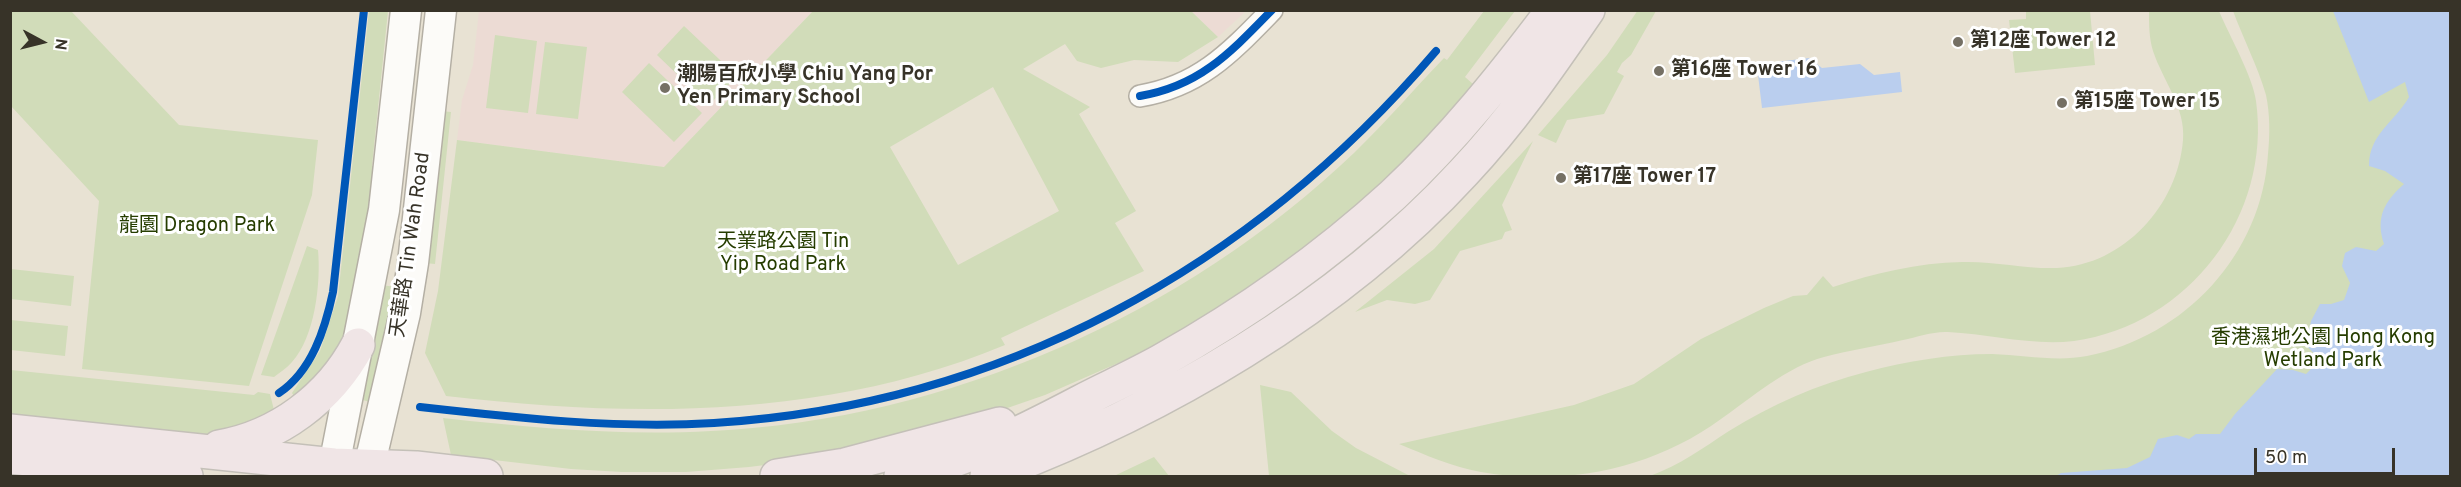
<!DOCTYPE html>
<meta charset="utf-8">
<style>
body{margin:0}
#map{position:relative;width:2461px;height:487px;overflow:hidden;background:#e8e2d3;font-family:Overpass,sans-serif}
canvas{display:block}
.frame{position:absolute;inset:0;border:12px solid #373328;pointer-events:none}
.north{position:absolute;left:12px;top:12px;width:60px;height:60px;-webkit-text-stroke:4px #fff;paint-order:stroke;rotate:97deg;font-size:16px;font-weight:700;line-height:24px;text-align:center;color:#373328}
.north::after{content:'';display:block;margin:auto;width:21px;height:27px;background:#373328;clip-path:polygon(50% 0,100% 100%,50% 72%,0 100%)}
.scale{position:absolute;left:2254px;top:448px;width:141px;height:27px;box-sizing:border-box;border:3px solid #373328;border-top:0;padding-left:8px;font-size:18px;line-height:21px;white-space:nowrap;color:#373328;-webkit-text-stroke:4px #fff;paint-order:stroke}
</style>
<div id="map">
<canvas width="2461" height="487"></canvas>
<div class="frame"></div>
<div class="north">N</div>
<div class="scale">50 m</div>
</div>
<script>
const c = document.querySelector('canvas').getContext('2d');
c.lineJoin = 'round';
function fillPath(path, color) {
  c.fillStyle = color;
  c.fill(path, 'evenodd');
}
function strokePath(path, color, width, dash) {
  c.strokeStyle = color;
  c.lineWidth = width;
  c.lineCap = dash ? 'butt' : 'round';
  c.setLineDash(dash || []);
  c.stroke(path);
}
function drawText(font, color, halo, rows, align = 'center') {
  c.font = font + ' Overpass,"Noto Sans TC",sans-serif';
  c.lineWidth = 6;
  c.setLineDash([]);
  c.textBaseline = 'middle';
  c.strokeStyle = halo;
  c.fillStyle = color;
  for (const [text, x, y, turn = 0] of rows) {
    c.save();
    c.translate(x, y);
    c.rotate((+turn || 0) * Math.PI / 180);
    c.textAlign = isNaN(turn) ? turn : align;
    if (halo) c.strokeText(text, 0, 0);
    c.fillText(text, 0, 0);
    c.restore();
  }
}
fillPath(new Path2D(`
 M479 11H813L664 167 457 140 462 100 473 65Z
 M1191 11H1246L1218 37Z`), '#ecdbd4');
fillPath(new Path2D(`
 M11 10 71 11 179 125 318 140 312 195 249 386 82 369 99 201 11 106Z
 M1638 10 1656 11 1631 55 1622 63 1617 72 1624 76 1604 114 1567 120 1556 143 1538 135 1607 55Z
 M369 11H388L372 166 379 167 343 344 320 377 296 399 292 393 320 351 338 296Z
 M813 11H1191L1218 37 1178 62 1134 60 1101 68 1077 61 1065 44 1023 69 1090 107 1079 114 1136 211 1115 223 1144 271 1001 338 1005 345C827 419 634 418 446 396L425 353 438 291 457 140 664 167ZM993 87 1059 211 958 265 890 147Z
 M1484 11H1515L1465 77 1473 84 1428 139 1384 183 1288 260 1197 323 1148 350 1045 395 990 414 821 458 749 467 686 472H622L571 469 451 455 443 418C533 428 622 436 711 431 947 420 1185 315 1355 152 1386 122 1414 89 1444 58L1447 60Z
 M2026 11H2090L2095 65 2015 73 2009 20 2026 19Z
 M2149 11H2219C2229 35 2253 77 2256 101 2272 215 2189 325 2074 341 2032 346 1990 334 1948 332 1934 331 1917 337 1903 340 1877 346 1850 350 1824 357 1788 366 1751 398 1721 419 1653 469 1564 487 1481 472 1452 467 1426 455 1399 444L1574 405 1634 384 1701 339 1764 308 1793 296 1807 295 1823 276 1833 287C1875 273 1917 263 1962 262 1994 261 2025 269 2057 268 2124 265 2178 205 2183 140 2186 108 2163 81 2153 51 2149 38 2149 24 2149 11Z
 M2233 11H2450V476H1650C1680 465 1703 448 1729 431 1771 405 1818 384 1866 372 1907 361 1950 354 1992 354 2024 355 2056 362 2087 356 2185 337 2262 254 2268 154 2270 135 2270 114 2266 95 2258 67 2243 38 2233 11Z
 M684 26 737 76 709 105 657 55Z
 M495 35 537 41 528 113 486 108Z
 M545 42 587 47 578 119 536 114Z
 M649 63 702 113 674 142 622 92Z
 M441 111 451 112 435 264 425 263Z
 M1533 141 1502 205 1512 230 1505 232 1502 239 1460 251 1430 300 1415 304 1387 300 1355 312 1434 249Z
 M307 246 318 250C321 283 315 337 292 362 287 368 280 372 274 377L261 375Z
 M11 269 74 276 71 306 11 299Z
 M382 285 395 287 370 402 359 399Z
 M11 320 68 326 65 356 11 350Z
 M11 370 254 395 258 392 270 394 275 414 211 435 11 417Z
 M1260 385 1291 392 1332 431 1356 448 1410 476H1269Z
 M1154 457 1169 476H1114Z`), '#d1dcb9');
fillPath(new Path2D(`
 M2333 11H2450V476H2056L2061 473 2127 468 2150 457 2158 439 2177 435 2189 439 2196 434H2220L2235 414 2277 369 2293 370 2306 374 2320 360 2306 345 2311 321 2320 304H2331L2344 300 2350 283 2342 266 2345 253 2356 247 2376 251 2384 244C2375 217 2385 201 2404 184L2385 171 2369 166C2369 134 2394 123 2409 97L2405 82 2369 102Z
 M1809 58 1822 68 1860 64 1874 75 1900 72 1902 92 1762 108 1758 75 1768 63Z`), '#baceee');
const street = new Path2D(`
 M1140 96C1200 86 1231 52 1272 10`);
const secondary = new Path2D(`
 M332 476 384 210 406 10
 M367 476 405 313 413 263 441 10`);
const primary = new Path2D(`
 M10 431 334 465 416 468 486 476
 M219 447C278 437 330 398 358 345
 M10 457 186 476
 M777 476 845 465 1000 424
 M901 476C965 461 1021 433 1080 402 1107 388 1134 376 1161 361 1243 315 1323 259 1393 195 1452 140 1504 75 1553 10
 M987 476C1160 412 1338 309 1464 172 1511 122 1549 67 1588 10`);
strokePath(street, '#b4afa4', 24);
strokePath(secondary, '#b4afa4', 33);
strokePath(primary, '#c4c0b8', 36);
strokePath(street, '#fcfbf8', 21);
strokePath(secondary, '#fcfbf8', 30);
strokePath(primary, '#f0e5e6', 33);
strokePath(new Path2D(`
 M1140 96C1200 86 1231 52 1272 10
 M279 393C312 371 325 329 333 292L364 10
 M420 407C518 418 616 429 714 423 1002 405 1251 268 1436 51`), '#0057b8', 8);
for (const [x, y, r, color] of [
 [1958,42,6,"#757064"],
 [1659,71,6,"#757064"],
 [665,88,6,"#757064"],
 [2062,103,6,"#757064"],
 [1561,178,6,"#757064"]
]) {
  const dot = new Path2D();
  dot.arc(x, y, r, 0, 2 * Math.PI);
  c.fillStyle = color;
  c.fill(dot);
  strokePath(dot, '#fff', 2);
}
drawText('bold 20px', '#373328', '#fff', [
 ["第12座 Tower 12",1970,42],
 ["第16座 Tower 16",1671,71],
 ["潮陽百欣小學 Chiu Yang Por",677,76],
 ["Yen Primary School",677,99],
 ["第15座 Tower 15",2074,103],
 ["第17座 Tower 17",1573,178]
], 'left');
drawText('20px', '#263d00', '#fff', [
 ["龍園 Dragon Park",197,227],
 ["天業路公園 Tin",783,243],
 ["Yip Road Park",783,266],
 ["香港濕地公園 Hong Kong",2323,339],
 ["Wetland Park",2323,362]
]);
drawText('20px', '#373328', '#fff', [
 ["天華路 Tin Wah Road",412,245,-82]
]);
</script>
